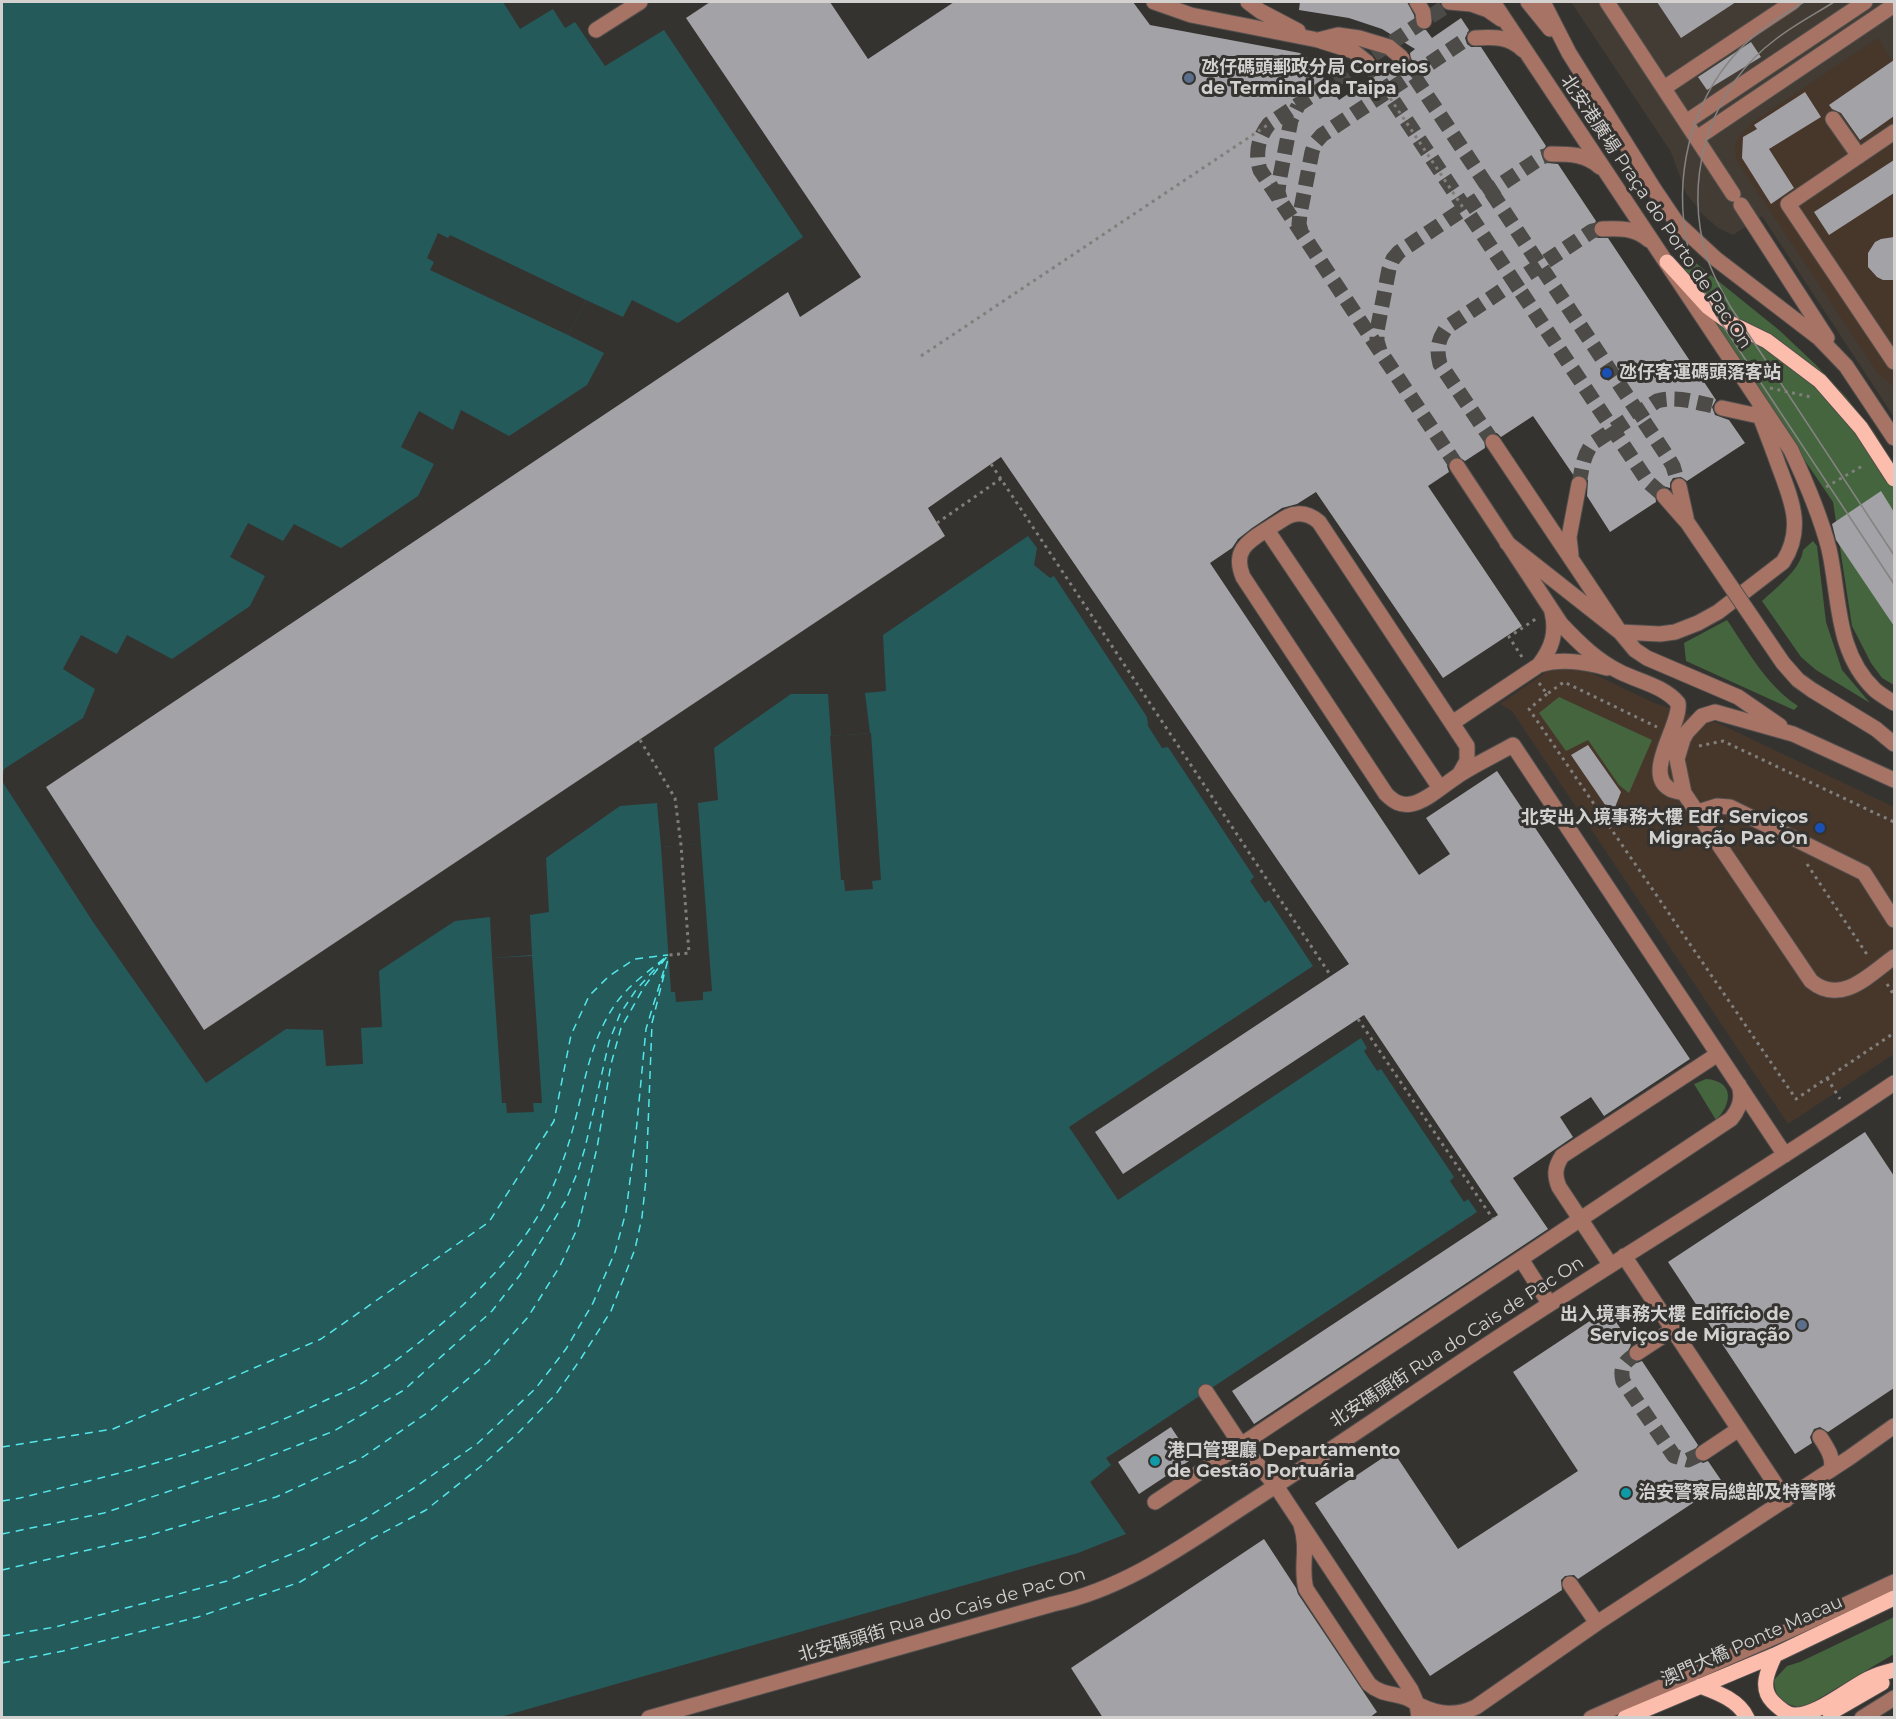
<!DOCTYPE html>
<meta charset="utf-8">
<style>
body{margin:0}
#map{position:relative;width:1896px;height:1719px;overflow:hidden;background:#353330;font-family:Montserrat,sans-serif}
canvas{display:block}
.frame{position:absolute;inset:0;border:3px solid #d3d1d0;pointer-events:none}
</style>
<div id="map">
<canvas width="1896" height="1719"></canvas>
<div class="frame"></div>
</div>
<script>
const c = document.querySelector('canvas').getContext('2d');
c.lineJoin = 'round';
function fillPath(path, color) {
  c.fillStyle = color;
  c.fill(path, 'evenodd');
}
function strokePath(path, color, width, dash) {
  c.strokeStyle = color;
  c.lineWidth = width;
  c.lineCap = dash ? 'butt' : 'round';
  c.setLineDash(dash || []);
  c.stroke(path);
}
function drawText(font, color, halo, rows, align = 'center') {
  c.font = font + ' Montserrat,"Noto Sans SC",sans-serif';
  c.lineWidth = 6;
  c.setLineDash([]);
  c.textBaseline = 'middle';
  c.strokeStyle = halo;
  c.fillStyle = color;
  for (const [text, x, y, turn = 0] of rows) {
    c.save();
    c.translate(x, y);
    c.rotate((+turn || 0) * Math.PI / 180);
    c.textAlign = isNaN(turn) ? turn : align;
    if (halo) c.strokeText(text, 0, 0);
    c.fillText(text, 0, 0);
    c.restore();
  }
}
fillPath(new Path2D(`
 M1571 2H1894V417L1762 216 1733 235 1718 228 1702 214 1686 193 1671 152Z`), '#423c34');
fillPath(new Path2D(`
 M1878 38 1894 64V387L1877 372 1745 173 1736 158 1735 147 1738 138 1753 122Z
 M1577 666 1654 703 1720 724 1894 807V1054L1788 1124 1512 711 1500 704 1552 668Z`), '#47372b');
fillPath(new Path2D(`
 M1681 251 1779 330 1815 364 1846 397 1874 432 1894 466V685L1882 678 1871 663 1852 626 1833 502 1696 300 1685 271Z
 M1813 541 1817 546 1826 622 1842 670 1870 703 1816 670 1801 657 1762 601C1775 589 1802 568 1803 550Z
 M1727 620C1748 651 1766 685 1798 706L1794 710 1686 661 1684 643Z
 M1559 697 1652 740 1629 793 1619 785 1588 740 1566 751 1539 713Z
 M1706 1079C1735 1081 1732 1104 1716 1120L1694 1084Z
 M1894 1617V1654L1803 1708C1785 1704 1775 1701 1774 1680L1787 1666 1800 1662Z`), '#44653e');
fillPath(new Path2D(`
 M2 2H503L520 29 553 9 565 28 575 22 605 66 664 30 803 237 678 323 632 300 623 317 586 300 568 335 604 353 587 385 509 436 461 410 453 430 419 411 401 447 434 464 418 496 341 548 294 524 283 541 248 523 230 557 265 576 250 606 172 659 127 635 117 654 81 635 63 669 95 689 83 718 4 769 2 781 93 922 206 1083 286 1029 323 1030 326 1066 363 1064 361 1028 382 1027 379 971 455 921 490 917 492 958 532 955 530 915 549 912 546 858 620 806 657 803 661 847 701 844 698 803 718 800 714 748 791 694H828L831 736 870 733 865 693 886 691 883 635 1028 536 1037 548 1034 565 1050 578 1054 576 1147 717 1148 726 1162 748 1168 747 1254 877 1250 881 1265 903 1269 900 1313 966 1069 1127 1118 1200 1361 1038 1367 1048 1364 1051 1377 1071 1381 1069 1454 1177 1450 1181 1464 1202 1468 1199 1477 1212 1106 1458 1111 1465 1090 1482 1126 1534 1078 1553 500 1717 2 1718Z`), '#255a5b');
fillPath(new Path2D(`
 M438 233 448 238 450 235 586 300 568 335 430 270 434 262 427 258Z
 M871 733 881 880 872 881 873 889 845 891 844 880H841L830 736Z
 M701 844 712 991 703 992V1000L676 1002 675 992H671L661 847Z
 M532 956 542 1103H533L534 1112 507 1113 506 1103H502L492 958Z`), '#353330');
strokePath(new Path2D(`
 M2 1447 113 1429 321 1339 489 1222 554 1121 571 1035 589 996 609 976 635 959 668 955
 M2 1501 20 1498C122 1473 226 1448 322 1402 338 1394 356 1388 370 1378 403 1357 434 1331 463 1305 498 1272 531 1235 551 1191 564 1162 573 1131 580 1100 588 1064 595 1034 616 1003 629 985 649 971 666 957
 M2 1534 104 1513 247 1465 334 1431 404 1390 492 1311 520 1275 565 1202 578 1171 585 1148 609 1042 620 1014 636 990 664 959
 M2 1570 144 1537 276 1497 363 1457 430 1411 488 1362 528 1317 560 1266 578 1227 597 1148 611 1064 621 1028 644 987 668 955
 M2 1636 55 1627 227 1581 306 1548 363 1520 414 1488 478 1443 536 1388 566 1349 593 1303 615 1252 626 1212 636 1133 646 1029 664 970
 M2 1663 63 1651 198 1617 300 1582 371 1539 426 1510 480 1467 519 1432 556 1394 580 1360 611 1311 635 1249 642 1217 646 1179 652 1023 669 955`), '#53e7ea', 1.5, [8, 6]);
fillPath(new Path2D(`
 M710 2H830L868 59 954 2H1133L1150 25 1300 53 1312 61 1339 100 1393 64 1400 67H1406L1411 60 1410 53 1415 49 1382 29 1349 18 1299 10 1300 2H1407L1414 15 1416 26 1421 30H1426L1432 38 1461 18 1469 30 1465 38 1467 44 1471 47H1481L1546 146 1541 153 1543 159 1547 163 1558 164 1596 221 1592 229 1594 235 1598 238H1608L1716 400 1712 407 1715 415 1729 420 1745 443 1687 481 1681 477 1673 478 1670 483V488L1663 486 1657 489 1655 493 1656 502 1610 532 1587 496 1588 480 1581 475 1574 476 1533 416 1501 437 1497 433 1488 434 1484 438 1485 448 1465 461 1457 456 1451 458 1447 466 1449 472 1428 486 1522 626 1443 678 1316 492 1297 504 1282 508 1252 528 1238 539 1232 548 1210 563 1419 875 1450 854 1426 818 1497 771 1690 1059 1604 1116 1591 1097 1560 1117 1573 1137 1513 1178 1548 1229 1254 1424 1232 1391 1498 1215 1364 1015 1123 1174 1095 1132 1349 964 1001 457 928 508 945 536 204 1030 46 787 788 292 800 317 861 277 686 18Z
 M1657 2H1736L1681 38Z
 M1751 42 1761 57 1707 90 1698 77Z
 M1894 60V116L1860 140 1841 113 1832 109 1829 105Z
 M1805 92 1821 117 1769 149 1794 188 1771 204 1742 158 1743 137 1757 129 1754 125Z
 M1894 160V193L1829 235 1814 212Z
 M1894 237V280H1883L1877 277 1868 267V253L1875 242 1881 239Z
 M1881 491 1894 512V626L1836 540 1832 524Z
 M1588 745 1621 792 1612 815 1571 755Z
 M1865 1132 1894 1176V1388L1828 1432 1820 1427 1814 1429 1810 1437 1812 1443 1795 1454 1668 1262Z
 M1608 1309 1631 1345 1627 1353 1629 1359 1637 1363 1642 1361 1698 1445 1693 1453 1695 1459 1703 1463 1708 1461 1723 1483 1578 1579 1574 1575 1565 1576 1561 1580 1562 1590 1430 1676 1315 1503 1393 1451 1458 1549 1578 1471 1513 1372Z
 M1171 1427 1192 1459 1139 1494 1118 1462Z
 M1264 1539 1296 1588 1298 1594 1377 1712 1369 1718H1103L1071 1668Z`), '#a3a2a6');
strokePath(new Path2D(`
 M1402 58 1667 456 1673 466 1679 486
 M1368 63 1648 482 1664 496
 M1280 199 1278 192 1279 182 1291 120 1298 106
 M1301 231 1299 224 1300 214 1312 152 1315 143 1322 135 1465 40 1475 38
 M1380 351 1260 170C1255 153 1258 138 1269 124L1451 3
 M1493 442 1440 364C1436 349 1438 339 1447 327L1592 231 1602 229
 M1457 466 1380 351 1377 341V331L1389 269 1393 259 1399 252 1542 157 1551 154
 M1579 484C1582 469 1583 455 1593 443L1657 401C1678 395 1701 404 1722 408
 M1637 1353C1626 1361 1619 1366 1623 1381L1674 1456 1688 1460 1703 1453`), '#4d4b48', 15, [15, 8]);
const minor = new Path2D(`
 M1154 2 1191 15 1318 40
 M1248 2 1260 11 1298 31
 M1417 2 1423 12 1424 21
 M1449 2 1471 4 1488 10 1501 19
 M1493 2 1791 450C1806 482 1820 514 1829 549 1840 597 1835 652 1875 690 1881 695 1888 699 1894 703
 M1528 2 1550 29
 M1543 2 1569 53 1654 189 1677 223 1716 259 1819 338 1846 366 1894 438
 M1607 2 1733 194
 M596 30 640 2
 M1475 38C1493 37 1509 36 1523 50
 M1664 88 1793 2
 M1833 119 1859 156
 M1686 122 1865 2
 M1894 132 1788 204 1894 362
 M1697 138 1894 5
 M1551 154C1570 154 1586 154 1600 167
 M1741 205 1827 338
 M1602 229C1620 228 1635 228 1649 240
 M1722 408 1768 418
 M1493 442 1620 632 1635 650 1647 658 1738 697 1780 726
 M1457 466 1561 624C1579 643 1596 660 1620 672 1638 681 1664 686 1678 703 1682 723 1642 774 1670 789 1673 791 1680 792 1684 793
 M1679 486 1687 522
 M1664 496 1685 520
 M1267 530 1440 788
 M1507 543 1620 632 1660 634 1675 632 1698 623 1718 612 1783 562C1805 528 1791 499 1778 464 1772 447 1765 429 1758 411
 M1571 555 1569 537 1579 484
 M1539 665C1562 658 1584 662 1607 668
 M1452 723 1539 665C1552 648 1557 633 1552 612
 M1876 729 1894 744
 M1459 775 1467 761V746L1319 522C1313 517 1306 513 1297 514 1288 514 1280 522 1272 526 1251 540 1231 548 1243 577L1386 794C1393 801 1400 806 1411 804 1426 802 1446 783 1459 775 1476 764 1495 755 1513 745L1785 1155
 M1894 780 1793 734 1715 712 1702 716 1687 732 1683 739 1677 759 1684 793 1811 981C1841 1006 1869 975 1894 957
 M1698 812 1717 806 1730 807 1864 873 1894 920
 M1624 1256 1786 1500
 M1521 1259 1549 1303
 M1610 1264 1559 1187C1554 1175 1555 1167 1562 1156L1718 1054
 M1637 1353 1672 1330
 M1206 1392 1241 1445 1276 1486 1411 1690 1417 1704 1419 1718
 M1820 1437C1827 1448 1834 1457 1831 1470
 M1703 1453 1739 1429
 M1155 1502 1731 1119C1740 1108 1743 1098 1739 1085
 M1301 1525C1309 1550 1300 1567 1306 1589L1369 1684C1381 1695 1395 1693 1409 1699 1413 1701 1417 1704 1421 1706 1440 1715 1457 1716 1476 1707L1597 1623 1849 1458 1894 1426
 M1570 1584 1597 1623
 M649 1718 1053 1604C1124 1589 1183 1546 1243 1507 1318 1459 1392 1408 1467 1358 1608 1264 1754 1178 1894 1083
 M1591 1718 1804 1624 1894 1582
 M1862 1718 1894 1698`);
const major = new Path2D(`
 M1667 262 1708 307 1730 323 1767 341
 M1775 1655C1768 1670 1759 1688 1773 1702 1778 1707 1786 1714 1793 1715 1815 1717 1848 1689 1868 1679 1876 1675 1885 1672 1894 1670
 M1700 1686C1716 1692 1739 1700 1747 1718
 M1830 1713 1882 1683
 M1625 1718 1775 1655 1894 1598`);
strokePath(minor, '#514f4d', 17);
strokePath(major, '#514f4d', 17);
strokePath(new Path2D(`
 M1386 92 1464 209
 M921 356 1269 124
 M1770 388 1811 397
 M991 464 1331 976
 M1826 487 1864 465
 M937 523 1002 478
 M1522 657 1509 637 1537 618
 M1539 683 1547 694 1564 682 1657 727
 M1547 694 1529 709 1796 1099 1894 1033
 M640 740 675 798 681 845 689 953 669 955
 M1699 746 1723 741 1894 822
 M1807 864 1868 956
 M1887 984 1894 995
 M1358 1019 1493 1219
 M1827 1078 1840 1099`), '#817f7c', 3, [3, 4.5]);
strokePath(minor, '#a67365', 15);
strokePath(major, '#fdbdac', 15);
strokePath(new Path2D(`
 M1804 2C1781 16 1757 31 1738 51 1689 104 1673 179 1688 248 1693 272 1705 294 1716 315L1894 584
 M1834 2C1815 14 1794 25 1776 39 1713 86 1686 168 1703 243 1708 266 1719 286 1730 306L1894 555`), '#858381', 1.5);
const minorBridge = new Path2D(`
 M1318 40 1338 35 1359 38 1389 47 1402 58
 M1321 41 1353 51 1368 63
 M1687 522 1783 663 1798 680 1812 690 1876 729`);
const majorBridge = new Path2D(`
 M1767 341 1820 381 1861 428 1894 479`);
strokePath(minorBridge, '#514f4d', 17, []);
strokePath(majorBridge, '#514f4d', 17, []);
strokePath(minorBridge, '#a67365', 15);
strokePath(majorBridge, '#fdbdac', 15);
for (const [x, y, r, color] of [
 [1189,78,6,"#5c6f8a"],
 [1607,373,6,"#1a4fb4"],
 [1820,828,6,"#1a4fb4"],
 [1802,1325,6,"#5c6f8a"],
 [1155,1461,6,"#0f9aa8"],
 [1626,1493,6,"#0f9aa8"]
]) {
  const dot = new Path2D();
  dot.arc(x, y, r, 0, 2 * Math.PI);
  c.fillStyle = color;
  c.fill(dot);
  strokePath(dot, '#353330', 2);
}
drawText('bold 18px', '#d3d1d0', '#353330', [
 ["氹仔碼頭郵政分局 Correios",1201,68],
 ["de Terminal da Taipa",1201,89],
 ["氹仔客運碼頭落客站",1619,373],
 ["北安出入境事務大樓 Edf. Serviços",1808,818,"right"],
 ["Migração Pac On",1808,839,"right"],
 ["出入境事務大樓 Edifício de",1790,1315,"right"],
 ["Serviços de Migração",1790,1336,"right"],
 ["港口管理廳 Departamento",1167,1451],
 ["de Gestão Portuária",1167,1472],
 ["治安警察局總部及特警隊",1638,1493]
], 'left');
drawText('18px', '#d3d1d0', '#353330', [
 ["北安港廣場 Praça do Porto de Pac On",1656,212,56],
 ["北安碼頭街 Rua do Cais de Pac On",1457,1342,-33],
 ["北安碼頭街 Rua do Cais de Pac On",942,1615,-16],
 ["澳門大橋 Ponte Macau",1752,1641,-24]
]);
</script>
